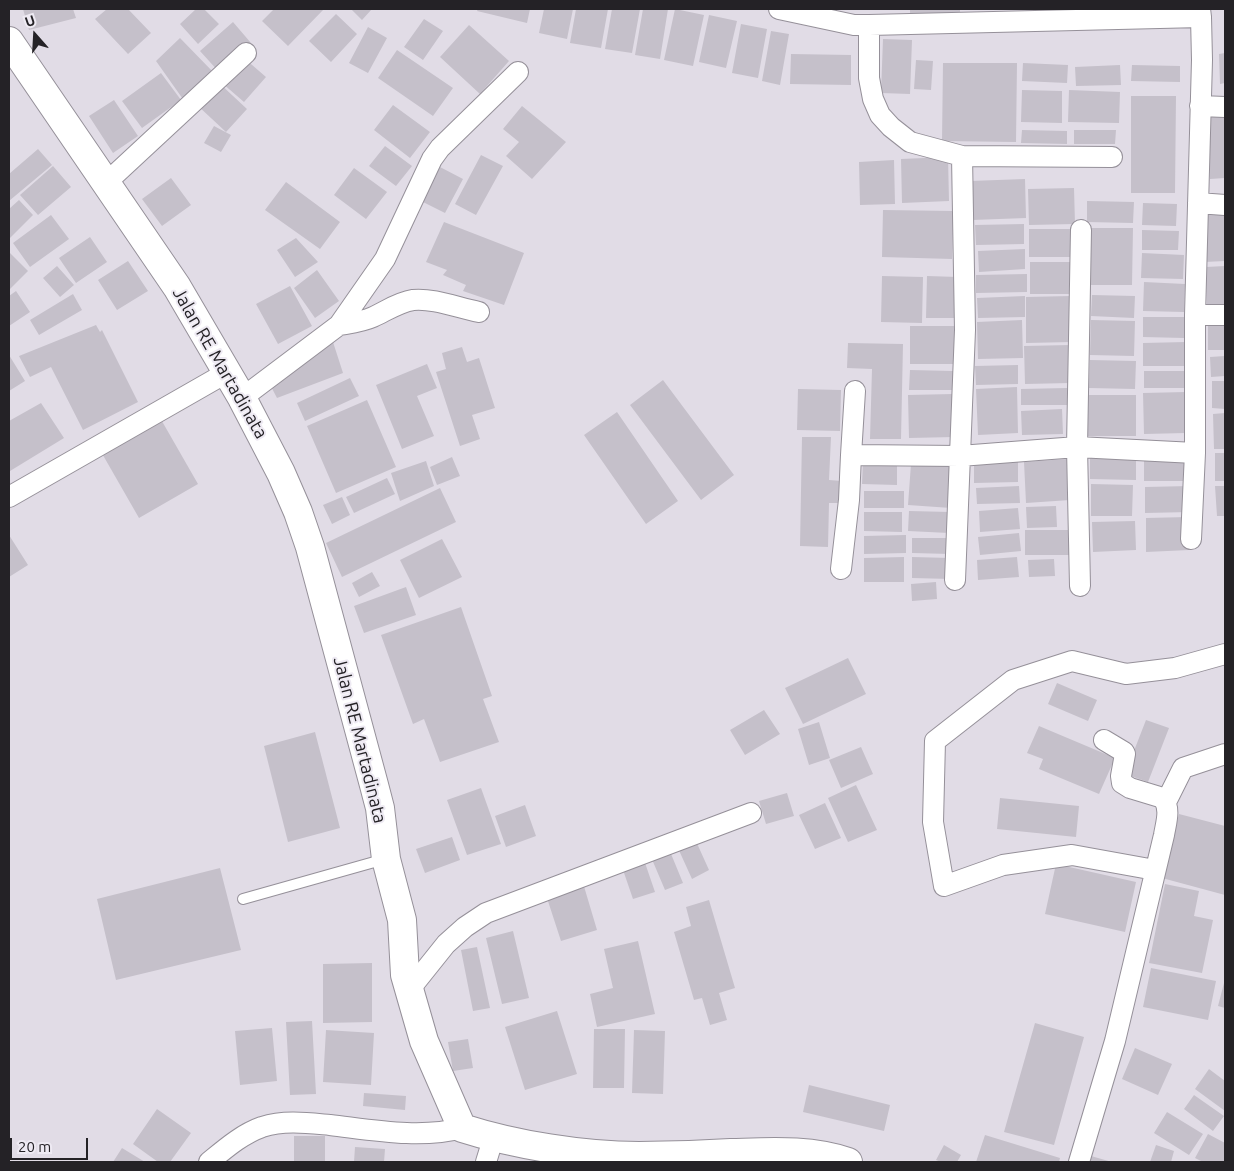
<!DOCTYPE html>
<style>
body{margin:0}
#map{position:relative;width:1234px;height:1171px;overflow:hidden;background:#e1dce6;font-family:Ubuntu,sans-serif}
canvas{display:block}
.frame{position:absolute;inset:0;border:10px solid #242226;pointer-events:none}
.north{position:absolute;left:10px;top:10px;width:50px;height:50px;-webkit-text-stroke:4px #eeeaf3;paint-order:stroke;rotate:341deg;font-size:14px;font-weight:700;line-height:20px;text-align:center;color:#242226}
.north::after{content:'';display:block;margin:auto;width:18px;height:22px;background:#242226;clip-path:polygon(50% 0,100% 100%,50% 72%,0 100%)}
.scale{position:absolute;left:10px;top:1138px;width:78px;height:22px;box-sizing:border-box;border:2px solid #242226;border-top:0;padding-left:6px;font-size:15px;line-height:18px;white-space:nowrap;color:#242226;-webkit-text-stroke:4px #eeeaf3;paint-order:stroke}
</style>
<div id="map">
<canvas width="1234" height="1171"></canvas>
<div class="frame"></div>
<div class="north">U</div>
<div class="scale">20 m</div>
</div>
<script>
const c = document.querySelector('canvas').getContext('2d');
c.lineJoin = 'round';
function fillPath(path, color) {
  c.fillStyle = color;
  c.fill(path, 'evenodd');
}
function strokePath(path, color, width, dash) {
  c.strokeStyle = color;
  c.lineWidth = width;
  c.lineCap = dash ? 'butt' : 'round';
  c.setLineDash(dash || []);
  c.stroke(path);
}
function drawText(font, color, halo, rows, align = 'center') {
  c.font = font + ' Ubuntu,sans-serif';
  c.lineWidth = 4;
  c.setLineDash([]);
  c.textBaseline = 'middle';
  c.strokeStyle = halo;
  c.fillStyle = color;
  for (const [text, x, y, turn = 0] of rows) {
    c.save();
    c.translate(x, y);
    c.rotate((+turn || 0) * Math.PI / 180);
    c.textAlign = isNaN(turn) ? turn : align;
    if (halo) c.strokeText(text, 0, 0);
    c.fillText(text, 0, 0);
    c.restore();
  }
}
fillPath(new Path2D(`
 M23 9H73L76 18 29 30Z
 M107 9H128L151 33 128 54 95 19Z
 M196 9H204L219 24 198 44 180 24Z
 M274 9H324L288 46 262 21Z
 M351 9H372L362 20Z
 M478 9H530L527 23 477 11Z
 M544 9H573L567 39 539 33Z
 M576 9H608L601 48 570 43Z
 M612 9H640L632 53 605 49Z
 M643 9H668L660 59 635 55Z
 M675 9 704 15 693 66 664 60Z
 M910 9H960V16L910 15Z
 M336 14 357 34 331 62 309 41Z
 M709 15 737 21 726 68 699 62Z
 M424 19 443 31 423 60 404 47Z
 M233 22 251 43 219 72 200 51Z
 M741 24 767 29 758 78 732 73Z
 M469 25 509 61 480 94 440 57Z
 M368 27 387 38 368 73 349 63Z
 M771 31 789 34 780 85 762 81Z
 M180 38 215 74 185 102 156 61Z
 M883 39 912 40 910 94 881 93Z
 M397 50 453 88 433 116 378 78Z
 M1225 53V83L1220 84 1219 54Z
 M791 54 851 55V85L790 84Z
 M244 58 266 77 244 102 222 83Z
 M916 60 933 61 931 90 914 89Z
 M943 63H1017L1016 142 942 141Z
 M1023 63 1068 65 1067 83 1022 81Z
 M1120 65 1121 85 1076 86 1075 67Z
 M1132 65 1180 66V82L1131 81Z
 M161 73 181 100 142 128 122 101Z
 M218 82 247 109 226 132 197 105Z
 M1022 90 1062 91V123L1021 122Z
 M1069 90 1120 92 1119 123 1068 122Z
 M1131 96H1176L1175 193H1131Z
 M114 100 138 136 113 153 89 116Z
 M393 105 430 132 410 158 374 130Z
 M522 106 566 142 532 179 506 156 519 142 503 129Z
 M1225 115V178L1210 179 1209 116Z
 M214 126 231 135 221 152 204 143Z
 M1022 130 1067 131V144L1021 143Z
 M1074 130H1116L1115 144H1074Z
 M385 146 412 166 396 186 369 166Z
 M38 149 52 165 9 201V174Z
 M481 155 503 166 476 215 455 204Z
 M948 157 949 201 902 203 901 159Z
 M894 160 895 204 860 205 859 162Z
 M53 166 71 187 38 215 20 195Z
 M440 167 463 179 445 213 421 201Z
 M354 168 387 192 366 219 334 195Z
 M171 178 191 205 162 226 142 199Z
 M1025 179 1026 218 972 220 970 181Z
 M286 182 340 222 320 249 265 210Z
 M1074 188 1075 224 1029 225 1028 189Z
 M19 200 33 215 9 239V209Z
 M1087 201 1134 202 1133 223 1087 222Z
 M1143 203 1177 204 1176 226 1142 225Z
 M883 210 953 211 952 259 882 257Z
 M1225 210V261L1204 262 1203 211Z
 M51 215 69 239 30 267 13 243Z
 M444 222 524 253 504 305 463 291 466 285 443 275 447 270 426 262Z
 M1024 224V244L976 245 975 225Z
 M1091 228H1133L1132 285H1090Z
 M1029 229H1072V257H1029Z
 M1142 230 1179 231 1178 250H1142Z
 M90 237 107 262 76 283 59 258Z
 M296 238 318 262 295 277 277 250Z
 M1025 249V269L979 272 978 251Z
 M9 252 28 271 9 290Z
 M1142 253 1184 255 1183 279 1141 278Z
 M128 261 148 291 117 310 98 280Z
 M1030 262H1072V294H1030Z
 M57 266 74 285 60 297 43 278Z
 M1225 266V309L1207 310 1206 267Z
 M317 270 339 301 315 318 294 288Z
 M1027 274V292L976 293V275Z
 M882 276 923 277 922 323 881 322Z
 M927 276 958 277 956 318H926Z
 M1144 282 1185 284 1184 312 1143 311Z
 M290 286 312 326 278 344 256 304Z
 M16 291 30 312 9 326V296Z
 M73 294 82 310 39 335 30 320Z
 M1092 295 1135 296 1134 318 1091 316Z
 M1025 296V317L978 318 977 298Z
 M1071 296 1072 342 1026 343V297Z
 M1143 317H1184V338L1143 337Z
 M1022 320 1023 358 978 359 977 322Z
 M1091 320 1135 321 1134 356 1090 355Z
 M1208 320H1225V350H1208Z
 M96 325 100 332 102 330 138 402 83 430 51 367 30 377 19 356Z
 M910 326H957V364H910Z
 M333 342 343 373 277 398 265 375Z
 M1186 342 1187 366H1143V343Z
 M848 343 903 344 901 439H870L872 369 847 368Z
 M1070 345V383L1025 384 1024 346Z
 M462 347 467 362 479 358 495 408 472 415 480 439 460 446 436 372 446 369 442 353Z
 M9 355 25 381 9 391Z
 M1225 356V376L1211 377 1210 357Z
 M1090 360 1136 361 1135 389 1089 388Z
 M427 364 437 388 417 396 434 436 402 449 376 385Z
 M1018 365V384L976 385 975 366Z
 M910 370 953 371 952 390H909Z
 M1144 371H1185V388H1144Z
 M350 378 359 396 305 421 297 403Z
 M663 380 734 475 701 500 630 405Z
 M1212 381H1225V409L1212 408Z
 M1017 387 1018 433 978 435 976 389Z
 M1067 388V405H1021V389Z
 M798 389 841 390 840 431 797 430Z
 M1186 392V433L1144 434 1143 393Z
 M953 394 954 437 909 438 908 395Z
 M1084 395H1136V436H1085Z
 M367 400 396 467 336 493 307 426Z
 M41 403 64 438 10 471 9 468V421Z
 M1062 409 1063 434 1022 435 1021 411Z
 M617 412 678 501 646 524 584 435Z
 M1225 413V449H1214L1213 414Z
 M159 416 198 484 139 518 100 450Z
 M802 437H831L829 480 842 481 841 503H829L828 547 800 546Z
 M1215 453H1225V481H1215Z
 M452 457 460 476 437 485 430 467Z
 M1090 457H1136V480L1090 479Z
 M1144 457H1189L1190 481H1144Z
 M1067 459 1070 500 1026 503 1024 462Z
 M426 461 434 486 400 501 391 473Z
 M863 461 897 463V485L862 484Z
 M974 462H1018V482L974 483Z
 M911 464 954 466 951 508 908 505Z
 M387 478 395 494 354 513 346 497Z
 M1091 484 1133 485 1132 516H1091Z
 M1019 486 1020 503 977 504 976 488Z
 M1190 486V512L1145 513V487Z
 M1215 486H1225V516H1217Z
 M440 488 456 522 342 577 326 543Z
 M864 491H904V508H864Z
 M342 497 350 515 332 524 323 505Z
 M1056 506 1057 527 1027 528 1026 507Z
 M1018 508 1020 529 980 532 979 511Z
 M909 511 950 512 949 533 908 531Z
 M864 512H902V532L864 531Z
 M1188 517 1189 550 1146 552V518Z
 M1135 521 1136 550 1093 552 1092 522Z
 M1025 530H1069V555H1025Z
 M1019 533 1021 551 980 555 978 537Z
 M9 535 28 565 9 577Z
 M906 535V553L864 554V536Z
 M912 538H951L950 554 912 553Z
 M442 539 462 577 419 598 400 560Z
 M904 557V582H864V558Z
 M912 557 951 558V579L912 578Z
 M1017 557 1019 577 978 580 977 560Z
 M1054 559 1055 576 1029 577 1028 560Z
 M372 572 380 586 359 597 352 583Z
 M936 582 937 599 912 601 911 584Z
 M406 587 416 615 364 633 354 606Z
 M461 607 492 696 483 699 499 742 440 762 424 719 413 724 381 635Z
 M848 658 866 694 803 724 785 688Z
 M1057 683 1097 700 1088 721 1048 704Z
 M764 710 780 734 745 755 730 730Z
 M1146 720 1169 728 1148 782 1125 774Z
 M819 722 830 758 809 765 798 729Z
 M1039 726 1115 758 1099 794 1039 769 1043 759 1027 753Z
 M315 732 340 828 288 842 264 746Z
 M861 747 873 774 841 788 829 760Z
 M856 785 877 830 848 842 828 798Z
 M481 788 501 844 467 855 447 800Z
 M787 793 794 816 766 824 759 801Z
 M1000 798 1079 806 1076 837 997 829Z
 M825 803 841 838 815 849 799 815Z
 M525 805 536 836 506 847 495 816Z
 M1179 814 1225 826V895L1162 878Z
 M452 837 460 860 425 873 416 849Z
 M695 839 709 870 692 879 677 846Z
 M669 849 683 883 665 890 651 857Z
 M644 860 655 892 633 899 622 867Z
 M1056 864 1136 882 1125 932 1045 914Z
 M220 868 241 950 116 980 97 899Z
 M583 883 597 930 561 941 546 895Z
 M1165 884 1199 891 1194 916 1213 920 1202 973 1149 963Z
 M709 900 735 988 719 993 727 1020 710 1025 702 998 694 1000 674 932 691 926 686 907Z
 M513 931 529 998 502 1004 486 938Z
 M638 941 655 1014 597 1027 590 994 613 988 604 949Z
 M477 947 490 1008 473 1011 461 950Z
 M372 963V1022L323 1023V964Z
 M1151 968 1216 981 1208 1020 1143 1007Z
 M1224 983H1225V1008L1218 1006Z
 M557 1011 577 1074 525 1090 505 1027Z
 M312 1021 316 1094 290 1095 286 1022Z
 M1035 1023 1084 1037 1054 1145 1004 1132Z
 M272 1028 277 1081 240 1085 235 1031Z
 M594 1029H625L624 1088H593Z
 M326 1030 374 1033 371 1085 323 1082Z
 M634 1030 665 1031 663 1094 632 1093Z
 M468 1039 473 1068 453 1071 448 1042Z
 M1135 1048 1172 1064 1158 1095 1122 1079Z
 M1209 1069 1225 1081V1111L1195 1089Z
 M809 1085 890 1105 884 1131 803 1112Z
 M364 1093 406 1096 405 1110 363 1106Z
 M1194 1095 1224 1116 1213 1131 1184 1109Z
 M157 1109 191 1133 170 1162H158L133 1144Z
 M1167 1112 1203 1134 1189 1155 1154 1133Z
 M1208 1134 1225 1143V1162H1203L1195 1158Z
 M985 1135 1060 1158 1059 1162H976Z
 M294 1136H325V1162H294Z
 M944 1145 961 1155 957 1162H941L936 1160Z
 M1156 1145 1174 1151 1171 1162H1150Z
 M355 1147 385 1149 384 1162H354Z
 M122 1148 145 1162H113Z
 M1091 1156 1112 1162H1090Z`), '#c5c0ca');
const lane = new Path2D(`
 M243 899 385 859`);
const street = new Path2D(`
 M779 9 854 25H869L1201 17 1200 9
 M869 25V78L873 99 880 115 891 127 910 142 962 156 1112 157
 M1200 106 1225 107
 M107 182 246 53
 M1198 203 1225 205
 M1195 315H1225
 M339 325C351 323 362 322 373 317 386 311 399 302 413 300 434 298 458 308 479 312
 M242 398 339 325 385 259 432 159 440 148 518 72
 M851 455 855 391
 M9 497 226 373
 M1191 539 1195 453V315L1202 60 1201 17
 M841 569 849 500 851 455 960 456 1077 447 1195 453
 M955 580 965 330 962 156
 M1080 586 1077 447 1081 230
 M1166 802 1183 768 1225 754
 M1155 870 1072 855 1003 865 944 886 933 822 935 741 1013 680 1072 661 1126 674 1175 668 1225 654
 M410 989 446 944 465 927 486 913 751 813
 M209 1162C225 1149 242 1134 262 1127 285 1120 307 1123 330 1125 373 1130 420 1139 462 1128
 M486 1162 494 1136
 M1079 1162 1115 1041 1164 835C1166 823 1171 809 1163 798L1130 788 1122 783 1121 776 1125 754 1124 752 1104 740`);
const highway = new Path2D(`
 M9 41 177 287 242 398 281 473 298 512 310 547 374 785 380 808 386 859 402 920 405 975 424 1041 462 1128C515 1145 583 1156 639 1156 670 1156 700 1155 731 1153 770 1152 810 1149 848 1162`);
strokePath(lane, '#959099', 12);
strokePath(street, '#959099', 22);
strokePath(highway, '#959099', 30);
strokePath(lane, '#fff', 10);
strokePath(street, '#fff', 20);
strokePath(highway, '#fff', 28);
drawText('18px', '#242226', '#eeeaf3', [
 ["Jalan RE Martadinata",220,363,60],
 ["Jalan RE Martadinata",360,740,76]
]);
</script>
